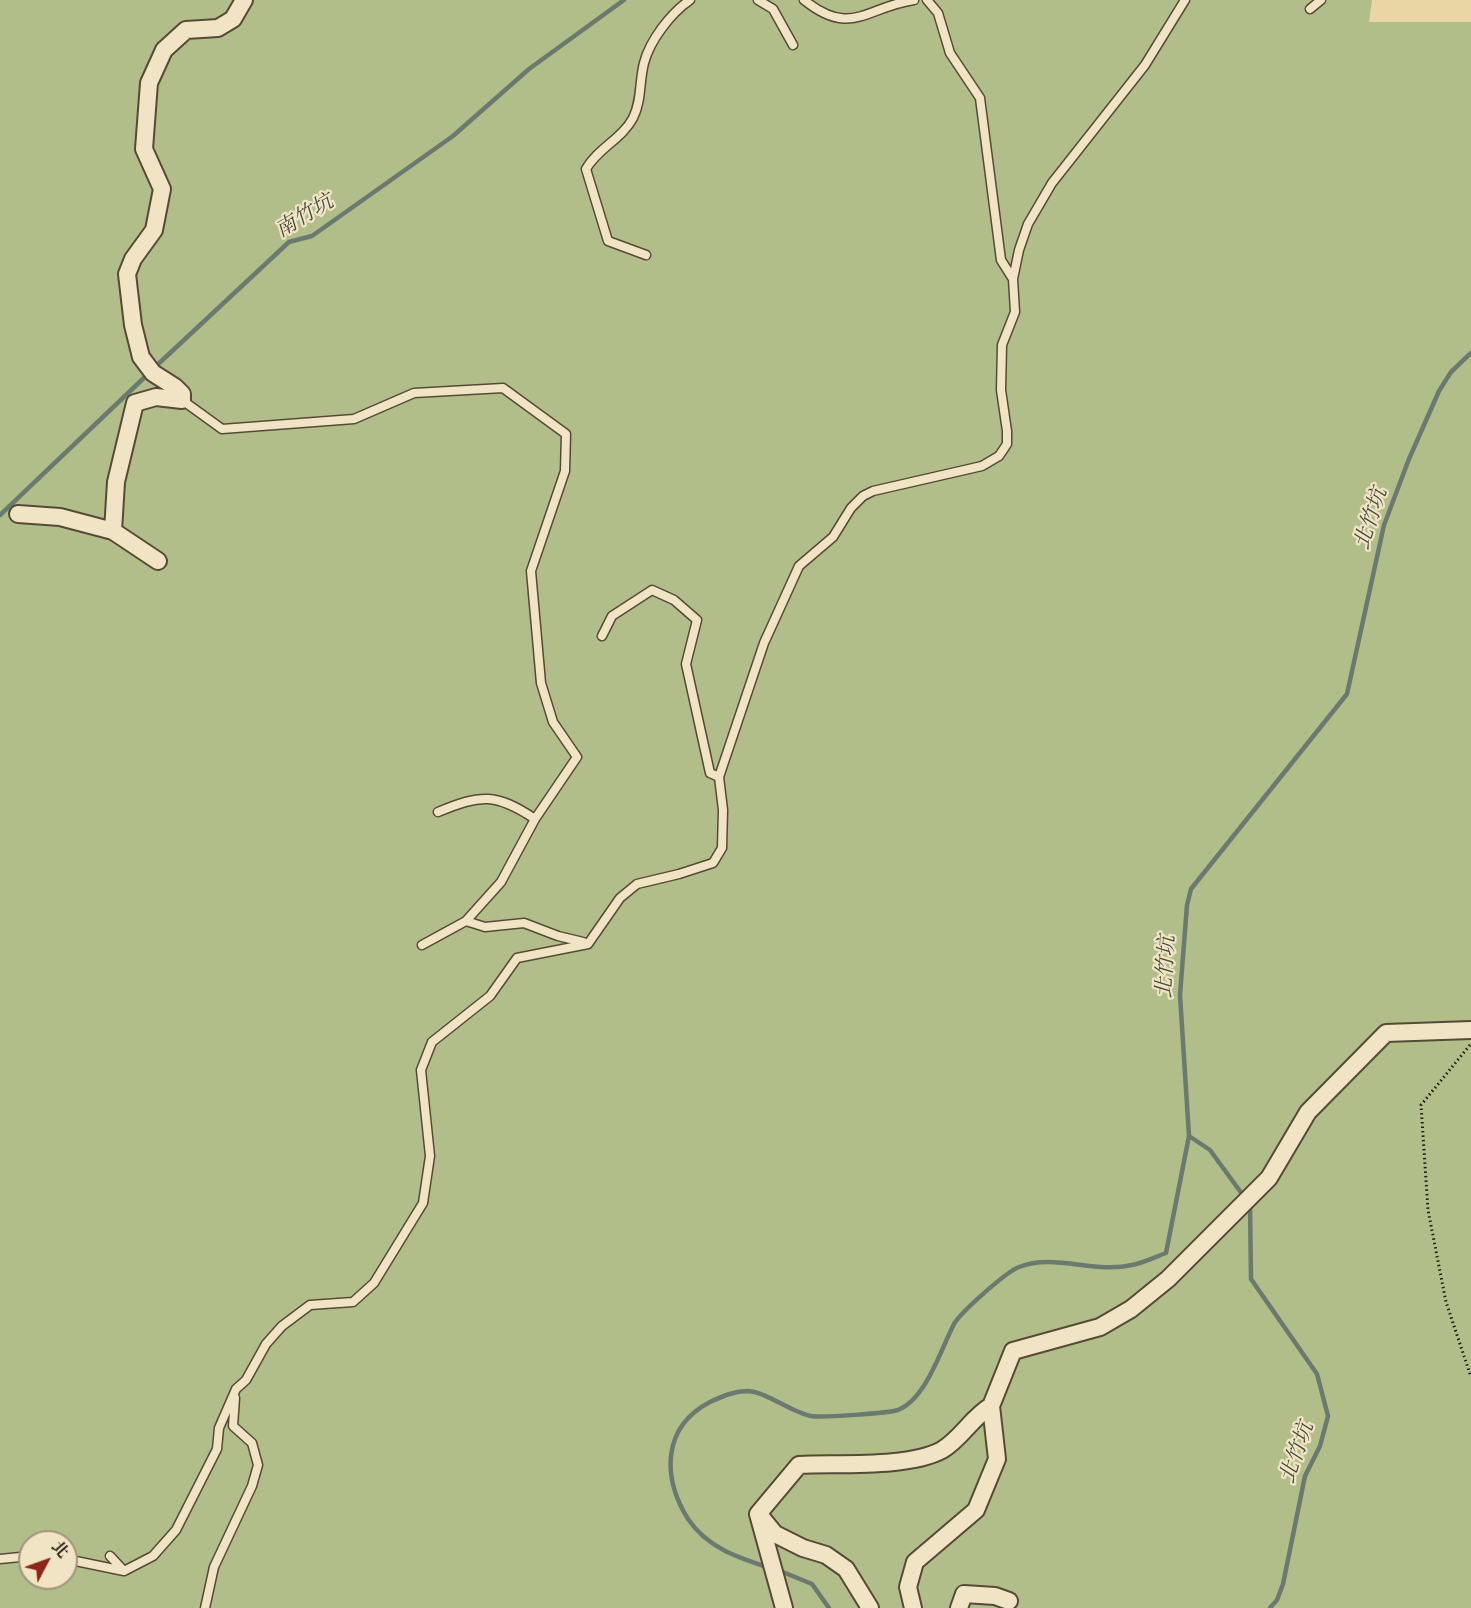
<!DOCTYPE html>
<meta charset="utf-8">
<style>
body{margin:0}
#map{position:relative;width:1471px;height:1608px;overflow:hidden;background:#ead5a5;font-family:Cardo,"Noto Serif TC",serif}
canvas{display:block}
.north{position:absolute;left:18px;top:1530px;width:60px;height:60px;box-sizing:border-box;background:#f1e4c4;border:2px solid #9f947d;border-radius:50%;rotate:49deg;font-size:16px;font-weight:700;line-height:24px;text-align:center;color:#241c12}
.north::after{content:'';display:block;margin:auto;width:21px;height:27px;background:#8f2418;clip-path:polygon(50% 0,100% 100%,50% 72%,0 100%)}
</style>
<div id="map">
<canvas width="1471" height="1608"></canvas>
<div class="north">北</div>
</div>
<script>
const c = document.querySelector('canvas').getContext('2d');
c.lineJoin = 'round';
function fillPath(path, color) {
  c.fillStyle = color;
  c.fill(path, 'evenodd');
}
function strokePath(path, color, width, dash) {
  c.strokeStyle = color;
  c.lineWidth = width;
  c.lineCap = dash ? 'butt' : 'round';
  c.setLineDash(dash || []);
  c.stroke(path);
}
function drawText(font, color, halo, rows, align = 'center') {
  c.font = font + ' Cardo,"Noto Serif TC",serif';
  c.lineWidth = 4.5;
  c.setLineDash([]);
  c.textBaseline = 'middle';
  c.strokeStyle = halo;
  c.fillStyle = color;
  for (const [text, x, y, turn = 0] of rows) {
    c.save();
    c.translate(x, y);
    c.rotate((+turn || 0) * Math.PI / 180);
    c.textAlign = isNaN(turn) ? turn : align;
    if (halo) c.strokeText(text, 0, 0);
    c.fillText(text, 0, 0);
    c.restore();
  }
}
fillPath(new Path2D(`
 M0 0H1372L1369 22H1471V1608H0ZM30 1542H66V1578H30Z`), '#b1be8a');
strokePath(new Path2D(`
 M154 368 289 242 312 236 453 136 529 69 624 0
 M0 515 148 374
 M1245 1198 1210 1150 1189 1136 1180 995 1187 905 1191 889 1347 694 1384 525 1409 459 1439 391 1451 372 1471 353
 M1250 1205 1251 1279 1317 1374 1328 1416 1320 1446 1305 1476 1283 1584 1277 1600 1270 1608
 M767 1567C736 1557 707 1547 688 1519 662 1477 662 1427 710 1402 723 1396 734 1391 748 1391 767 1392 792 1413 811 1416 821 1418 889 1413 898 1410 926 1399 941 1349 954 1324 961 1312 1006 1272 1019 1267 1054 1253 1095 1274 1132 1265 1143 1263 1155 1257 1166 1253L1189 1136
 M778 1570 812 1584 829 1608`), '#6a7a6f', 4.5);
const service = new Path2D(`
 M758 0 773 9 793 45
 M804 0C851 38 866 7 914 0
 M927 0 938 13 950 53 980 98 1001 260 1013 279
 M1310 9 1321 0
 M646 255 608 241 586 169C598 148 622 139 633 118 642 100 639 82 644 63 650 40 671 13 690 0
 M182 400 222 429 354 419 414 393 503 388 566 434 565 471 531 571 541 683 553 722 577 757 535 819 501 882 466 921 485 927 524 923 558 936 583 942
 M602 636 612 616 652 590 674 600 697 620 686 664 710 773 719 777
 M438 812C481 794 496 793 535 819
 M422 945 466 921
 M110 1556 124 1571 153 1556 176 1530 217 1449 219 1428 236 1389 246 1380 266 1344 282 1326 310 1305 353 1302 374 1283 423 1203 430 1156 421 1070 432 1042 490 996 517 958 588 944 620 898 637 884 679 874 713 863 722 848 723 810 719 777 764 643 799 566 833 537 851 508 863 496 873 491 982 466 999 456 1007 444V431L1001 390 1002 345 1015 312 1013 279 1019 250 1028 224 1052 183 1145 65 1185 0
 M0 1559 30 1556
 M66 1559 124 1571
 M205 1608 214 1567 252 1486 258 1465 252 1443 233 1426 235 1398`);
const minor = new Path2D(`
 M18 514 60 517 113 531 158 561
 M113 531 116 482 135 403 156 397 182 400V394L175 387 153 373 141 357 133 325 127 274 133 259 154 230 162 189 144 149 149 83 164 50 186 30 218 28 233 19 244 0
 M762 1518 775 1534 803 1548 826 1555 846 1569 870 1608
 M784 1608 758 1514 799 1465C839 1463 909 1468 942 1450 961 1439 972 1417 991 1406
 M913 1608 908 1587 915 1562 976 1510 997 1459 991 1406 1013 1351 1100 1327 1131 1309 1168 1279 1269 1178 1308 1112 1386 1033 1471 1030
 M959 1608 964 1594 995 1596 1009 1601`);
strokePath(service, '#564a37', 11);
strokePath(minor, '#564a37', 20);
strokePath(new Path2D(`
 M1470 1045 1421 1105 1428 1210 1446 1302 1471 1377`), '#241c12', 3, [1.5, 3]);
strokePath(service, '#f1e4c4', 8);
strokePath(minor, '#f1e4c4', 16);
drawText('italic 21px', '#474b40', '#f1e4c4', [
 ["南竹坑",305,217,-31],
 ["北竹坑",1372,519,-72],
 ["北竹坑",1167,967,-87],
 ["北竹坑",1298,1453,-71]
]);
</script>
